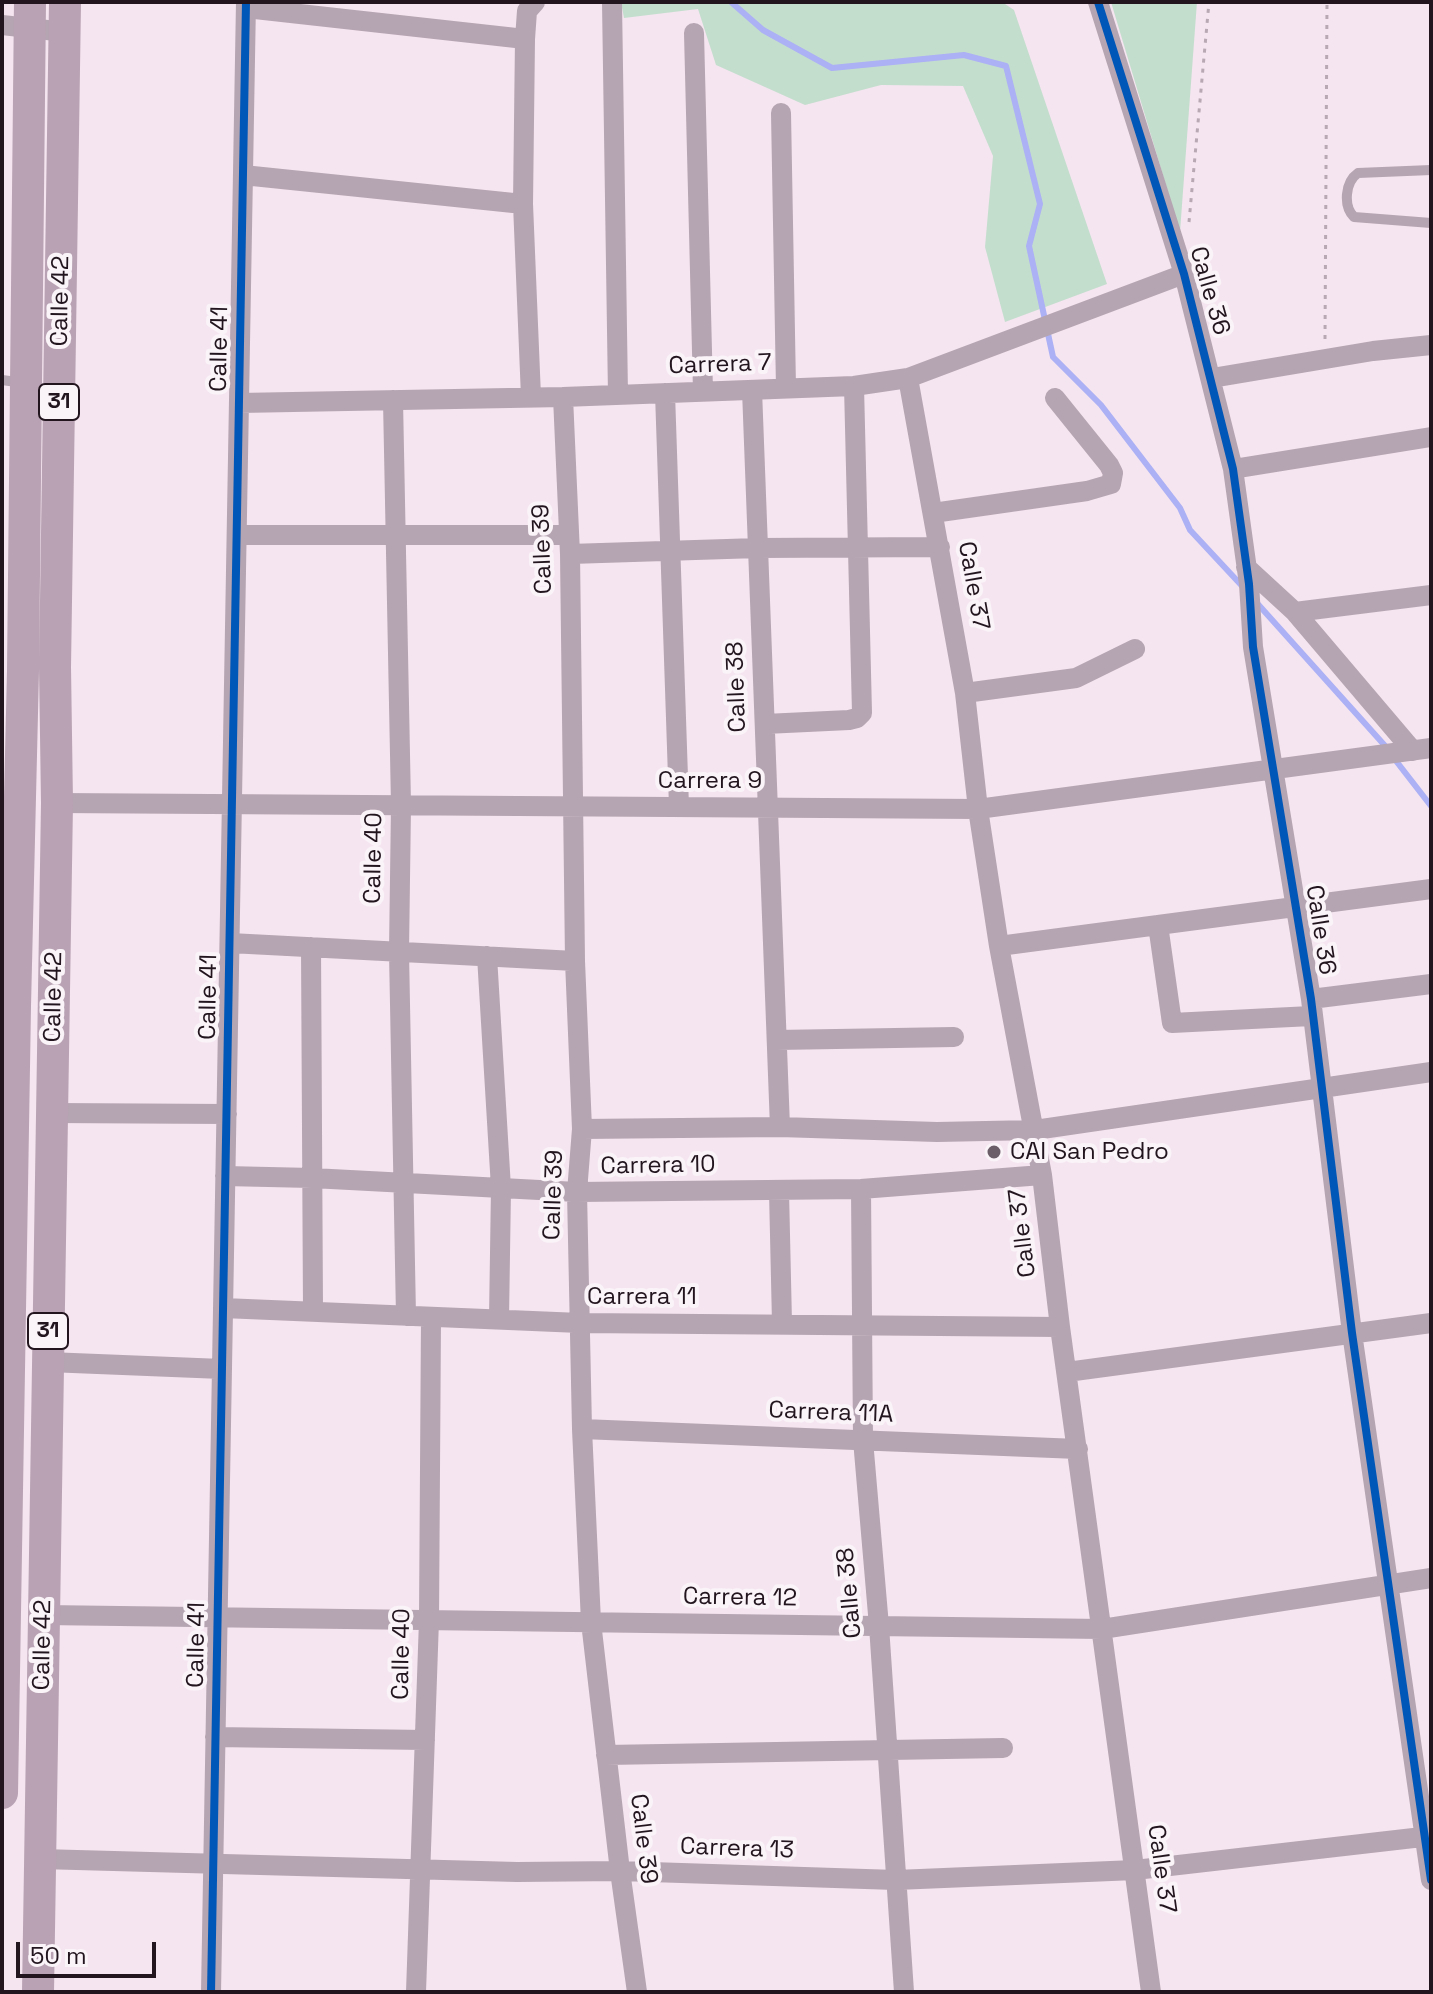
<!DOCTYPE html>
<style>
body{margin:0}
#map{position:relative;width:1433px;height:1994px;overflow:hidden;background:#f5e5f0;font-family:"Space Grotesk",sans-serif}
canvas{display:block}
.frame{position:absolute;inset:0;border:4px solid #22151e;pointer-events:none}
.scale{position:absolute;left:16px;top:1942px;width:140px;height:36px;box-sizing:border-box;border:4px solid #22151e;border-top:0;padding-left:10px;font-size:24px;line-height:28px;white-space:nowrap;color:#22151e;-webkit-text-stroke:6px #faf3f8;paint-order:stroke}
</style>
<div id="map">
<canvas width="1433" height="1994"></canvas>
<div class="frame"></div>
<div class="scale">50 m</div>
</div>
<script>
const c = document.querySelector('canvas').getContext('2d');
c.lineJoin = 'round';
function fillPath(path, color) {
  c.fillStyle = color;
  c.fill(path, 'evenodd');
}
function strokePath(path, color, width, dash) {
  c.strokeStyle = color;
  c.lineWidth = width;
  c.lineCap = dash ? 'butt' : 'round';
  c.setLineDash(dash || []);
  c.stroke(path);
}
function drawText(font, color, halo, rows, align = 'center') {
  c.font = font + ' "Space Grotesk",sans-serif';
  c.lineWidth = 8;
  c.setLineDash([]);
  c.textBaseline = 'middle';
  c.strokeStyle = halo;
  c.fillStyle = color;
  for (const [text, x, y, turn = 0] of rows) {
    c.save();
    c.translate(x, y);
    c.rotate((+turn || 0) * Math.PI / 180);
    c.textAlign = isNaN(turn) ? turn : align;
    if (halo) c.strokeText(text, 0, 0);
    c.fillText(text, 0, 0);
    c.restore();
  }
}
fillPath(new Path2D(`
 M621 2H1002L1014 10 1107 284 1005 322 985 247 993 156 963 86 881 85 805 105 716 65 698 9 624 18Z
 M1111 2H1197L1180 232Z`), '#c4dece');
strokePath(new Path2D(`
 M731 2 763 30 832 68 964 55 1006 66 1040 204 1029 246 1053 357 1101 405 1180 508 1190 530 1243 587
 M1256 602 1387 748
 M1393 757 1431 806`), '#acb0f4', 6);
strokePath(new Path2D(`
 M1189 222 1209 2
 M1325 339 1327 2`), '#b7a8b3', 3, [4, 6]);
strokePath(new Path2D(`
 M1431 170 1358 173C1345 182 1343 206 1354 217L1431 223
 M2 380 24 383`), '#b5a4b1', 10);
strokePath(new Path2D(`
 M612 2 618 395
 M1098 2 1184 274 1233 469 1249 584 1253 647 1311 999 1352 1333 1431 1880
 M246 8 525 39
 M2 25 65 32
 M694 33 703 391
 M781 113 786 388
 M243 175 523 204
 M908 378 965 693 978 809 999 946 1042 1175 1060 1327 1151 1992
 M1212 378 1373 351 1431 345
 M752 390 780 1127
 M665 393 679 807
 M531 397 523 204 525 39 527 11 535 2
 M563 397 570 554 575 961 582 1129 577 1192 582 1429 591 1622 620 1871 637 1992
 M393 400 401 805 399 952 406 1316
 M239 403 563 397 854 386 908 378 1184 274
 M1233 469 1431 437
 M933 513 1087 491 1111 484 1113 473 1109 465 1055 398
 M237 535H569
 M570 554 758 548 940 547
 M1246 567 1295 612 1413 751
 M1295 612 1431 595
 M965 693 1076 678 1135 649
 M765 724 849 720 857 718 862 713 854 386
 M57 803 978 809 1431 748
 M1158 925 1172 1023 1311 1016
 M230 943 575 961
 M999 946 1431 889
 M311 947 313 1310
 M487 956 501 1188 499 1319
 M1311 999 1431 984
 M777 1040 954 1037
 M52 1113 227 1114
 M582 1129 780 1127 937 1132 1035 1130 1431 1072
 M225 1176 312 1178 577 1192 861 1189 1042 1175
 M861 1189 863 1440 879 1626 904 1992
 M779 1191 782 1323
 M223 1308 580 1323 1060 1327
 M48 1362 222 1369
 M1067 1372 1431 1323
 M582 1429 1078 1449
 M44 1615 1102 1629 1431 1578
 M215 1737 425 1740
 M606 1755 1003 1748
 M40 1859 517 1872 620 1871 896 1880 1135 1870 1431 1836
 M211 1992 246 2
 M416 1992 429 1620 431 1318`), '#b5a4b1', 20);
strokePath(new Path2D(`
 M2 1793 15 1006 23 671 30 2
 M38 1992 57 803 55 667 65 2`), '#b8a2b3', 32);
strokePath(new Path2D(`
 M1098 2 1184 274 1233 469 1249 584 1253 647 1311 999 1352 1333 1431 1880
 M211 1992 246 2`), '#0057b8', 8);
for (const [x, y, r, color] of [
 [994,1152,8,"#6c5e68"]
]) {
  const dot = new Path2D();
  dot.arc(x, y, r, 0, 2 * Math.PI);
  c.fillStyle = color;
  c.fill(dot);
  strokePath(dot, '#faf3f8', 3);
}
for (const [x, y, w] of [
 [59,402,40],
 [48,1331,40]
]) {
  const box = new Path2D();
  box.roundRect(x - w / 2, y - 18, w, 36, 6);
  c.fillStyle = '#faf3f8';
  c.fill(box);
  strokePath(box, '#22151e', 2);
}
drawText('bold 22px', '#22151e', null, [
 ["31",59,402],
 ["31",48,1331]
]);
drawText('24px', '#22151e', '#faf3f8', [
 ["Calle 36",1209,291,74],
 ["Calle 42",61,301,-89],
 ["Calle 41",220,349,-89],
 ["Carrera 7",720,365,-2],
 ["Calle 39",543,549,-92],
 ["Calle 37",973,586,80],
 ["Calle 38",737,687,-92],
 ["Carrera 9",710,781],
 ["Calle 40",374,858,-89],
 ["Calle 36",1320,930,81],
 ["Calle 42",54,997,-89],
 ["Calle 41",209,997,-89],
 ["Carrera 10",658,1166,-1],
 ["Calle 39",554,1195,-88],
 ["Calle 37",1023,1233,-97],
 ["Carrera 11",642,1297],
 ["Carrera 11A",831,1413,2],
 ["Calle 38",850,1593,-95],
 ["Carrera 12",740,1598,1],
 ["Calle 42",43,1645,-89],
 ["Calle 41",197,1645,-89],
 ["Calle 40",402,1654,-89],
 ["Calle 39",643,1839,83],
 ["Carrera 13",737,1849,2],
 ["Calle 37",1161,1869,82]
]);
drawText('24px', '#22151e', '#faf3f8', [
 ["CAI San Pedro",1010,1152]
], 'left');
</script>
